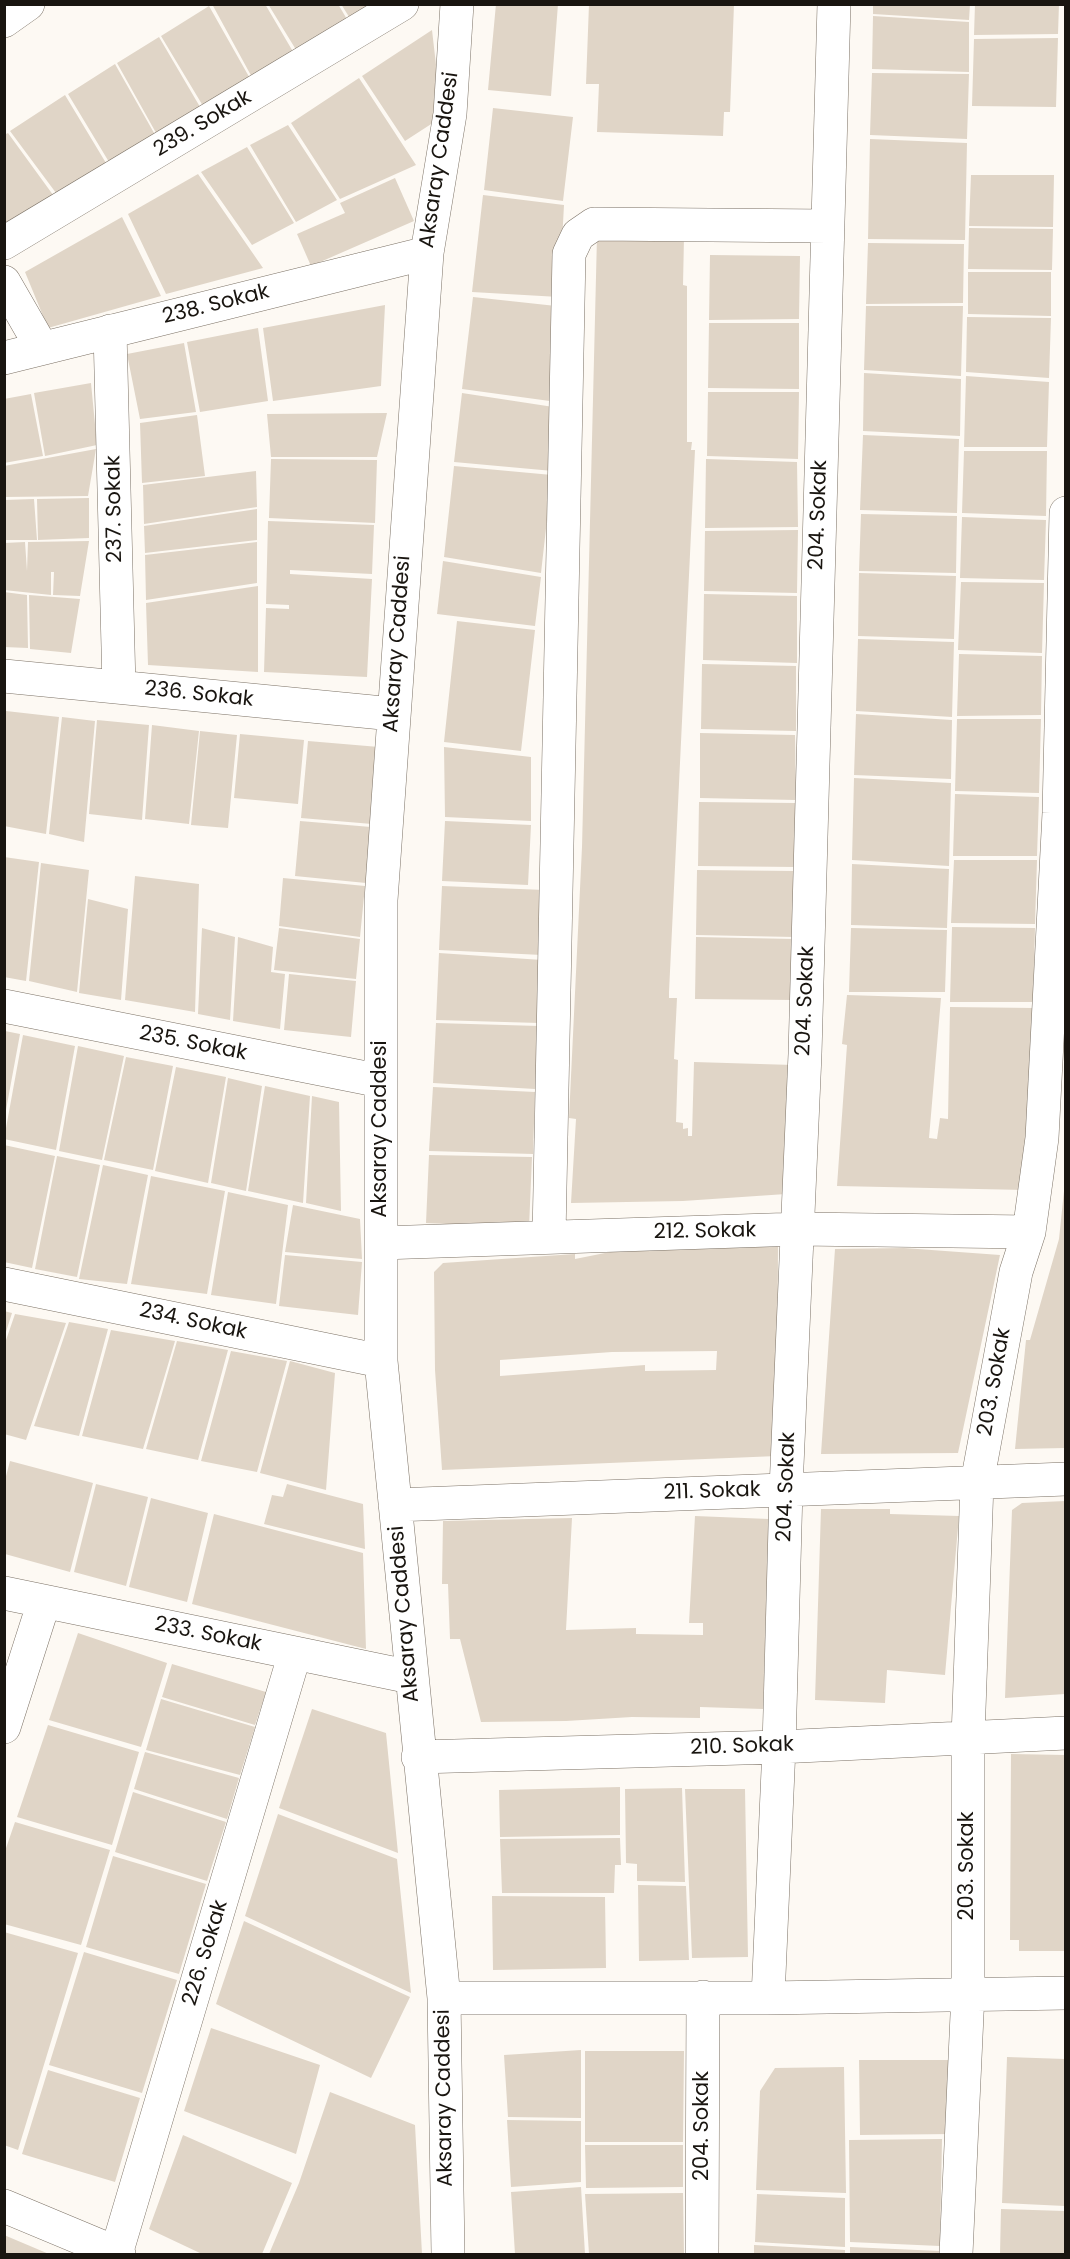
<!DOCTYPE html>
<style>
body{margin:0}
#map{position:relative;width:1070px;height:2259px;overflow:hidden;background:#fdf9f3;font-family:Poppins,sans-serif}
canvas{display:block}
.frame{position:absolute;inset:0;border:6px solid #191510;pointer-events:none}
</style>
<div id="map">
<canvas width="1070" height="2259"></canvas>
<div class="frame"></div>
</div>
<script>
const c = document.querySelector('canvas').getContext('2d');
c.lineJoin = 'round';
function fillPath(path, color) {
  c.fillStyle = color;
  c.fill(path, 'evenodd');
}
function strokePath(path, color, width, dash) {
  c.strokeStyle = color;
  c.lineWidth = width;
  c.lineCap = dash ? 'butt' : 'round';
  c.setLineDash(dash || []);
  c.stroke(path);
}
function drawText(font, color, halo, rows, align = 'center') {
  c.font = font + ' Poppins,sans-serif';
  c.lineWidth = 5;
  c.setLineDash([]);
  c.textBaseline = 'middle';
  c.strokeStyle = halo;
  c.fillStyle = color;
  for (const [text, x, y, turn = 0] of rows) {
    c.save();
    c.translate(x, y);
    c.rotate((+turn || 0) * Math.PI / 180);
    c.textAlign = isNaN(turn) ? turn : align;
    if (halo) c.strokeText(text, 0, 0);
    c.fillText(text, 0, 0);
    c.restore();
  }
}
fillPath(new Path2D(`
 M212 4H265L295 55 254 81Z
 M268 4H338L348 21 298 53Z
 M341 4H375L351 20Z
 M496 4H558L551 96 488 90Z
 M589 4H734L730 112H724L723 136 597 132 599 84H586Z
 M873 4H970L969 20 873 14Z
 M975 4H1059L1058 34 974 35Z
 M209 6 252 82 206 111 161 36Z
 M873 16 969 22V72L872 69Z
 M432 30 442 117 405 141 362 76Z
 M159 37 203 112 160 140 117 63Z
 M1058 38 1056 107 972 106 974 39Z
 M115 64 158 140 112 167 68 94Z
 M872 73 969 74 967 139 870 135Z
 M359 78 416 165 340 199 291 123Z
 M65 95 109 168 59 197 10 131Z
 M493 108 573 117 563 201 484 190Z
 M288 125 337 200 296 222 250 145Z
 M8 133 56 199 4 228V135Z
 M870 139 967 143 965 240 868 239Z
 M247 147 294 223 252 245 201 172Z
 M198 174 263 268 166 294 128 214Z
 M971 175H1054L1053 227 969 226Z
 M395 178 414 221 311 266 297 234 345 213 340 203Z
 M483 195 564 205 559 297 472 292Z
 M122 217 161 296 48 328 25 272Z
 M969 228 1053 229 1052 270 968 269Z
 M597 236 684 237 683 285 687 286V442H692L691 450H695L669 992V998H677L674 1059 678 1060 676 1122 683 1123V1129L688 1128V1136H692L694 1062 793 1065 786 1194 683 1201 571 1203 576 1119 569 1118 582 847Z
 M868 243 964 244 963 303 866 304Z
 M710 255 800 256 799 319 709 320Z
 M968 272H1051V316L968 314Z
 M473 297 556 306 557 402 462 389Z
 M385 305 381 386 273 401 263 328Z
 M866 306H963L961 376 864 370Z
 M967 317 1051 318 1049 378 966 372Z
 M709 323H799V389L708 388Z
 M258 328 268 401 200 412 187 342Z
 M184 343 196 412 140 419 127 354Z
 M864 373 961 379 960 436 863 431Z
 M966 376 1049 382 1047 447H964Z
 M91 383 97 445 45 456 34 393Z
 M708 392H799L798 459 707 456Z
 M462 393 560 408 553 471 454 462Z
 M31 394 43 456 4 463V399Z
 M387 413 377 457H271L267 414Z
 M197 415 205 476 142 483 140 423Z
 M863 435 959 439 957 513 860 510Z
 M96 449 88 496 4 497V466Z
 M964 451H1047L1046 516 962 513Z
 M271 459 377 460 375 523 269 518Z
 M706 459 797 462 798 527 705 528Z
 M454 466 552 475 541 573 444 557Z
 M256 471 257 507 144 524 143 485Z
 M89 498V538L38 540 37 499Z
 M34 499 37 540H4V500Z
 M257 509V540L145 553 144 526Z
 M861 514 957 516 956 573 859 571Z
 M962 517 1046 520 1044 580 960 578Z
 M268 521 374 525 372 574 290 570V574L372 579 367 677 264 672 266 608 289 609V605L266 604Z
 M798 530 797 593 704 591 705 531Z
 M89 541 80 596 53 595 54 572H51V595L4 590V543L25 542 27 571 28 542Z
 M257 542V583L146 600 145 555Z
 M443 561 541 577 535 626 437 614Z
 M859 573 956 576 954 639 858 636Z
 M961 582 1044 583 1042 653 958 650Z
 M258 586V672L148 665 146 603Z
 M4 592 27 595 28 648 4 647Z
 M704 594 797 596V663L703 660Z
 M29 595 80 599 71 653 30 649Z
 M457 621 535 630 521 751 444 742Z
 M858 639 954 642 952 717 856 711Z
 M959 654 1042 656 1041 715 957 716Z
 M702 664 796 666V731L701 729Z
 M6 711 59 717 46 834 4 826Z
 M856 714 952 720 951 779 854 775Z
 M62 717 95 721 84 842 49 834Z
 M957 719H1041L1039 793 955 791Z
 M97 720 149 725 142 820 89 814Z
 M152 725 199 731 189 824 145 819Z
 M200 731 237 735 228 828 191 825Z
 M700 733 795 735 796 800 700 798Z
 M240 734 304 740 298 804 234 798Z
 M308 741 379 747 372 824 301 818Z
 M444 747 531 757V821L445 817Z
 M854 778 951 783 949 866 852 860Z
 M955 794 1039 797 1037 856H953Z
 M699 802 795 803V867L698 866Z
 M300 821 371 827 366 883 295 876Z
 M445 821 531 825 528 885 442 881Z
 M4 857 39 862 26 981 4 977Z
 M954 860H1037L1035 924 951 923Z
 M41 863 89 870 77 992 29 981Z
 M852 864 949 869 947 928 851 925Z
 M697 870 795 871 794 937 696 935Z
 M135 876 199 884 195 1012 125 1000Z
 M283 878 365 886 360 937 279 926Z
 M442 886 545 890 542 955 439 950Z
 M88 899 128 909 121 1000 79 993Z
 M952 927 1035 928 1033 1002H950Z
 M202 928 235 937 230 1020 198 1014Z
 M279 928 360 939 356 979 274 970Z
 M851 928 947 930 945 992H849Z
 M238 937 273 947 271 972 285 974 280 1029 233 1021Z
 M696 937 794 939V1000L695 999Z
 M439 953 542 960 539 1023 436 1020Z
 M289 974 356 981 351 1037 284 1030Z
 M847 995 941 998 929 1138 937 1139 940 1118 948 1119 950 1007 1034 1008 1025 1190 837 1186 847 1045 842 1044Z
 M436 1023 539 1026 535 1089 433 1083Z
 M5 1031 20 1034 6 1110H5Z
 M23 1035 75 1046 56 1150 4 1139Z
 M78 1046 124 1056 102 1160 59 1151Z
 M126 1057 173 1066 153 1170 104 1160Z
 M176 1067 226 1077 208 1183 155 1171Z
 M228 1078 262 1086 246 1191 211 1183Z
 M265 1086 310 1096 303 1203 248 1191Z
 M433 1087 535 1092 533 1154 429 1151Z
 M312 1096 339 1102 341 1211 306 1203Z
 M4 1145 55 1156 32 1268 4 1262Z
 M429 1155 532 1157 529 1228 426 1223Z
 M57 1156 100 1165 77 1277 35 1269Z
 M103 1165 148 1175 127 1284 79 1279Z
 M151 1176 225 1191 207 1294 131 1284Z
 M1064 1191 1065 1448 1015 1449 1026 1340H1030L1059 1239Z
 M228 1192 288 1205 276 1304 211 1295Z
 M293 1205 360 1219 362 1259 285 1252Z
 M715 1242V1248L778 1246 777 1456 442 1470 435 1370 434 1272 443 1263 575 1254V1259L645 1245ZM717 1351 716 1370 645 1371V1365L500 1376V1360L612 1352Z
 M904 1248 1000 1255 958 1453 821 1454 835 1249Z
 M285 1255 362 1262 358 1315 279 1306Z
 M4 1311 12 1313 5 1335H4Z
 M15 1314 66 1323 26 1440 4 1434V1346Z
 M69 1322 108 1329 79 1436 34 1426Z
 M111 1330 175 1341 143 1449 82 1436Z
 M177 1341 228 1350 198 1460 146 1449Z
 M231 1351 287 1361 257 1472 201 1461Z
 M290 1361 335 1373 326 1490 260 1473Z
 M10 1461 93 1483 70 1572 5 1554V1480Z
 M96 1484 148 1497 126 1586 74 1572Z
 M287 1484 363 1504 365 1549 264 1524 272 1495 283 1497Z
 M151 1498 208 1513 187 1602 129 1587Z
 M1065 1501V1694L1005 1698 1012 1510 1022 1503Z
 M821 1509H890V1514L959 1516 945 1675 887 1670 885 1703 815 1700Z
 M214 1514 363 1553 366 1649 192 1604Z
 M695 1516 769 1519 763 1709 700 1707V1718L632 1717 566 1721 481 1722 460 1639H450L448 1584H442L443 1521 572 1518 566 1630 636 1628V1634L703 1635V1623H689Z
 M78 1633 167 1663 141 1747 49 1720Z
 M172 1664 266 1692 255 1725 162 1697Z
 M161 1699 255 1727 240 1775 146 1750Z
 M312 1709 386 1733 398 1853 279 1808Z
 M48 1725 139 1752 112 1845 17 1817Z
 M145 1752 239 1778 227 1819 134 1789Z
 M1011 1754 1065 1755V1951H1019V1940H1010Z
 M620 1787V1835L500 1837 499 1790Z
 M682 1788 685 1882 637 1881V1864L626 1863 625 1789Z
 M685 1789H745L748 1957 692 1958Z
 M133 1792 226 1822 207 1881 115 1852Z
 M278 1814 397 1859 411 1993 245 1916Z
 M15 1822 110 1850 81 1945 4 1924V1854Z
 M620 1838 621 1865H615L614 1893H502L500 1839Z
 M113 1856 206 1884 179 1974 86 1947Z
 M638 1885 686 1886 689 1960 639 1961Z
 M492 1896 605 1897 606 1968 493 1970Z
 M244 1921 410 1997 371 2078 216 2004Z
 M4 1932 78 1953 18 2150 4 2145Z
 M84 1952 177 1980 142 2093 49 2065Z
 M211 2028 320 2065 296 2154 184 2111Z
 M581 2050V2118L508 2117 504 2055Z
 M585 2051H684L683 2142H585Z
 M1007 2057 1065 2059V2206L1002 2203Z
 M859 2060H953L954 2134 860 2135Z
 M844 2067 846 2193 756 2190 760 2091 775 2068Z
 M48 2070 140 2098 115 2182 22 2154Z
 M330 2092 415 2125 422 2254H269L299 2183Z
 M507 2120 581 2121V2182L511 2187Z
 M183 2135 292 2183 262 2254H202L149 2229Z
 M942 2139 940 2246 850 2242 849 2140Z
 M585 2145H683V2187L586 2188Z
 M581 2187 585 2254H515L511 2192Z
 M683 2193 684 2254H589L585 2194Z
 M757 2194 845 2198V2247L755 2242Z
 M1001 2209 1065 2211 1064 2254H1000Z
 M4 2235 49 2254H4Z
 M754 2245 845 2250V2254H754Z
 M850 2247 940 2251 939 2254H850Z`), '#e0d5c7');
const minor = new Path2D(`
 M4 21 28 4
 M4 243 402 4
 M4 282 42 348
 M110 331 119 687
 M4 358 427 253
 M4 676 393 714
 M4 1006 381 1081
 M549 1236 569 254 578 235 594 224 827 226
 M381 1243 799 1229 1029 1232
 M4 1284 381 1361
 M395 1505 1066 1479
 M4 1593 411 1677
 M4 1727 44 1602
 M418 1757 779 1747 1066 1733
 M444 1998H768L1066 1993
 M768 1998 779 1747 786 1489 805 1054 834 4
 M4 2206 119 2254
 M116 2254 295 1653
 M448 2254 444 1998 381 1361V900L427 253 450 114 457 4
 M702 2254 703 1997
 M956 2254 968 1993V1738L977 1483 1016 1272 1029 1232 1042 1138 1059 813 1066 513`);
strokePath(minor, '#7c7266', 34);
strokePath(minor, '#fff', 33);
drawText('21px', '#191510', '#fff', [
 ["239. Sokak",203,124,-31],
 ["Aksaray Caddesi",440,160,-82],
 ["238. Sokak",216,305,-14],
 ["237. Sokak",115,509,-91],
 ["204. Sokak",819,515,-88],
 ["Aksaray Caddesi",398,644,-86],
 ["236. Sokak",199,695,6],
 ["204. Sokak",806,1001,-88],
 ["235. Sokak",193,1044,11],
 ["Aksaray Caddesi",381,1129,-90],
 ["212. Sokak",705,1232,-1],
 ["234. Sokak",193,1322,12],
 ["203. Sokak",995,1382,-80],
 ["204. Sokak",787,1487,-88],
 ["211. Sokak",712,1492,-2],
 ["Aksaray Caddesi",405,1614,-95],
 ["233. Sokak",208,1635,11],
 ["210. Sokak",742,1747,-2],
 ["203. Sokak",968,1866,-90],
 ["226. Sokak",206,1953,-73],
 ["Aksaray Caddesi",445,2098,-91],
 ["204. Sokak",703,2126,-90]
]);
</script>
